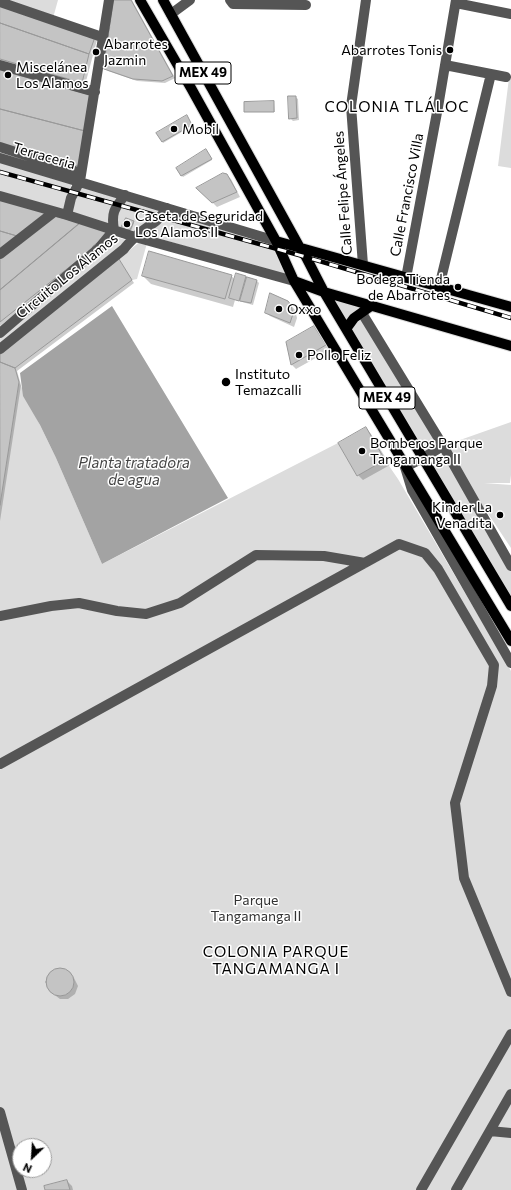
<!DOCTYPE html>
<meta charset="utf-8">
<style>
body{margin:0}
#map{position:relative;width:511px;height:1190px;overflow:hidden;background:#fff;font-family:Commissioner,sans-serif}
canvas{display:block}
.north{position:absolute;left:12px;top:1138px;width:40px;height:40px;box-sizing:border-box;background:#fff;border:1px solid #999;border-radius:50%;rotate:205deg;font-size:11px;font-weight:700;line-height:16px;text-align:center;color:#000}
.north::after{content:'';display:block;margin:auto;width:14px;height:18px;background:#000;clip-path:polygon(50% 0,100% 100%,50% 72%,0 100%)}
</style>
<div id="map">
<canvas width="511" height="1190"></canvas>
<div class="north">N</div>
</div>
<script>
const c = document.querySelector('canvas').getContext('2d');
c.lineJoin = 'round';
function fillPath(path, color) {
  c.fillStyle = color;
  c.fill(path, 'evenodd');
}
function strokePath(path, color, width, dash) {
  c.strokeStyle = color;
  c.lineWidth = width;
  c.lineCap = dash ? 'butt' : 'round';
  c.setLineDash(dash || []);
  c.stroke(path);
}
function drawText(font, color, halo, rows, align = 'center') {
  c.font = font + ' Commissioner,sans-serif';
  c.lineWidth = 3;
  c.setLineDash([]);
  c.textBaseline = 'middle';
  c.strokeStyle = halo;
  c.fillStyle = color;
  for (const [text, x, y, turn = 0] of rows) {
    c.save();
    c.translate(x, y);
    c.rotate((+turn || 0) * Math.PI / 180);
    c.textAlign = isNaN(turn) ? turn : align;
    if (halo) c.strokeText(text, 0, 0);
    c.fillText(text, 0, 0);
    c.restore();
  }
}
fillPath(new Path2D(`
 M0 0H58L53 18Z
 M509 78 511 79V168L498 166Z
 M0 149 76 171 63 210 0 192Z
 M80 182 163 208 140 233 130 230 133 221 126 218 121 228 68 213Z
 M169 210 271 243 285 275 147 235 164 219Z
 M119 238 131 241 0 349V336Z
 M142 240 147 243 137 279 132 280 119 259Z
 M334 299 363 308 345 322 334 303Z
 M364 316 442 444 426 452 360 342 350 326Z
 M19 382 56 458 102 564 338 443 357 476 385 460 398 479 511 671V1190H0V505ZM20 1146H44V1170H20Z
 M511 422V475L510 483H484L511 485V548L443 446Z
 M442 454 511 568V599L427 465Z`), '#dcdcdc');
fillPath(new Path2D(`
 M112 306 228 498 102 564 56 458 40 425 23 396 20 373Z`), '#a3a3a3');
fillPath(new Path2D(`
 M115 0H132L175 78 165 83 137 81 108 71 105 68Z
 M0 5 97 40 85 85 0 60Z
 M295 97 298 99 299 120 293 121 290 118Z
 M274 102 275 112H245Z
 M188 118 192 126 163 143V142Z
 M207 152 212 160 183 177 182 176 177 168Z
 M227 175 231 179 240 197 217 207 198 188Z
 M133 222 134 223 131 231 122 228Z
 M111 233 94 252 0 326V260Z
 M121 263 134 283 17 371 21 385 0 521V357Z
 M143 276H231L235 279 245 276 257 281 259 283 253 305 235 300 233 307 151 284Z
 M287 301 295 310 297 318 294 327 270 316 266 312Z
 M314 327 330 350 296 369 292 365 288 343Z
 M366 428 371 434 390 465 363 480 358 475Z
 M58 969H62L70 973 74 978 78 986 75 994 68 999H60L56 996 47 985 48 976 50 973Z
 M67 1181 72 1186 73 1190H46Z`), '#0003');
const building = new Path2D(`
 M114 0H131L173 76 162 81 133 79 104 69Z
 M0 4 95 37 89 54 0 23Z
 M0 23 89 54 82 83 0 59Z
 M0 70 94 96 85 131 0 109Z
 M288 96H296L297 118 289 119Z
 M274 101V112H244V102Z
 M0 109 85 131 78 166 0 145Z
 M187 115 192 125 162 142 156 133Z
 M206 149 212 159 181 176 176 168Z
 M223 173 227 174 237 192 212 203 196 188Z
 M0 199 46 213 17 236 0 231Z
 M55 216 80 223 0 290V259Z
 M126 218 134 221 130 230 121 228Z
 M80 223 112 232 93 246 92 249 0 322V290Z
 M0 231 17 236 0 250Z
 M149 251 232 275 225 299 142 276Z
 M119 259 132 280 15 368 0 362V355L6 346Z
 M236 273 246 276 239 301 229 298Z
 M247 277 257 280 251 303 240 301Z
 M270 293 288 301 291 305 293 314 290 323 265 313Z
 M314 326 326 345 291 365 286 342Z
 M0 362 15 368 19 382 0 505Z
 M366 427 385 460 357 476 338 443Z
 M46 982a14 14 0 1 1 28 0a14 14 0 1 1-28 0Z
 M67 1180 70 1190H45L44 1186Z`);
fillPath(building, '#c4c4c4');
strokePath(building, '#999', 1);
const major = new Path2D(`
 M140 0 191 88 276 241 294 281 511 641
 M163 0 300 248 306 257 324 292 511 606
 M276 241 511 307
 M294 281 324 292 511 346
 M346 329 354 318 371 306`);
strokePath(major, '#dbdbdb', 12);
strokePath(new Path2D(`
 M230 0 233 4 306 5
 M0 2 102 37
 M456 3 511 14
 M171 14 190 0
 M0 65 95 92
 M445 65 506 77
 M0 147 81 173
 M0 158 276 241
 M0 196 67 215 135 237 294 281
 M67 215 71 198 80 181 109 0
 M0 254 54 212
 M363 265 351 106 366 0
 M406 278 438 107 456 0
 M439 287 491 74
 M362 313 442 444 511 566
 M0 333 99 248 114 230C111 213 114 209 125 195
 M0 349 124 249C127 245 131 241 135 237 148 225 157 224 167 208
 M443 446 423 458 405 467 412 490 511 663
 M0 616 51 606 79 603 117 611 146 614 180 603 256 555 324 556 365 563
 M0 764 399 544 425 553 438 569 494 665 492 686 455 803 464 878 511 992
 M0 1112 22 1190
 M490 1131 511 1133
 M421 1190 511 1034
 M456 1190 511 1094`), '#555', 10);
strokePath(major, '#000', 10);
const rail = new Path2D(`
 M0 172 306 257 511 318`);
strokePath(rail, '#000', 4.5);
strokePath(rail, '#fff', 3, [9]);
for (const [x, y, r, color] of [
 [450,50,4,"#000"],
 [96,52,4,"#000"],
 [8,75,4,"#000"],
 [174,129,4,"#000"],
 [127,224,4,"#000"],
 [458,287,4,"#000"],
 [279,309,4,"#000"],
 [299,355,4,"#000"],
 [226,382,5,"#000"],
 [362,451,4,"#000"],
 [500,515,4,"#000"]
]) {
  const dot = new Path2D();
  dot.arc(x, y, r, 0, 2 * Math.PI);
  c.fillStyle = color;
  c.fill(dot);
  strokePath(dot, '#fff', 1.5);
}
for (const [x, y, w] of [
 [203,73,56],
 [387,398,56]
]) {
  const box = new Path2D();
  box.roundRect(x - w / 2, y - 11, w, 22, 3);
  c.fillStyle = '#fff';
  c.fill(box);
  strokePath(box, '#000', 1);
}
drawText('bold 13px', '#000', null, [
 ["MEX 49",203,73],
 ["MEX 49",387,398]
]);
drawText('14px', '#000', '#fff', [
 ["Abarrotes",104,44],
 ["Jazmin",104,60],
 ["Abarrotes Tonis",442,50,"right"],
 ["Miscelánea",16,67],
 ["Los Alamos",16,83],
 ["Mobil",182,129],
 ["Caseta de Seguridad",135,216],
 ["Los Alamos II",135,232],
 ["Bodega Tienda",450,279,"right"],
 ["de Abarrotes",450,295,"right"],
 ["Oxxo",287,309],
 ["Pollo Feliz",307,355],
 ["Instituto",235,374],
 ["Temazcalli",235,390],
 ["Bomberos Parque",370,443],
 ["Tangamanga II",370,459],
 ["Kinder La",492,507,"right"],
 ["Venadita",492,523,"right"]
], 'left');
drawText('14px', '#000', '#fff', [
 ["Terraceria",44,156,16],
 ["Calle Felipe Ángeles",343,193,-94],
 ["Calle Francisco Villa",407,195,-79],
 ["Circuito Los Álamos",67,276,-39]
]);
drawText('14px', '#333', '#fff', [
 ["Parque",256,900],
 ["Tangamanga II",256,916]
]);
c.letterSpacing = '1px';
drawText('15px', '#000', '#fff', [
 ["COLONIA TLÁLOC",397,107],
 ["COLONIA PARQUE",276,952],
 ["TANGAMANGA I",276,969]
]);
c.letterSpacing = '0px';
drawText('italic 15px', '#444', '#fff', [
 ["Planta tratadora",134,463],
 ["de agua",134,480]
]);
</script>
